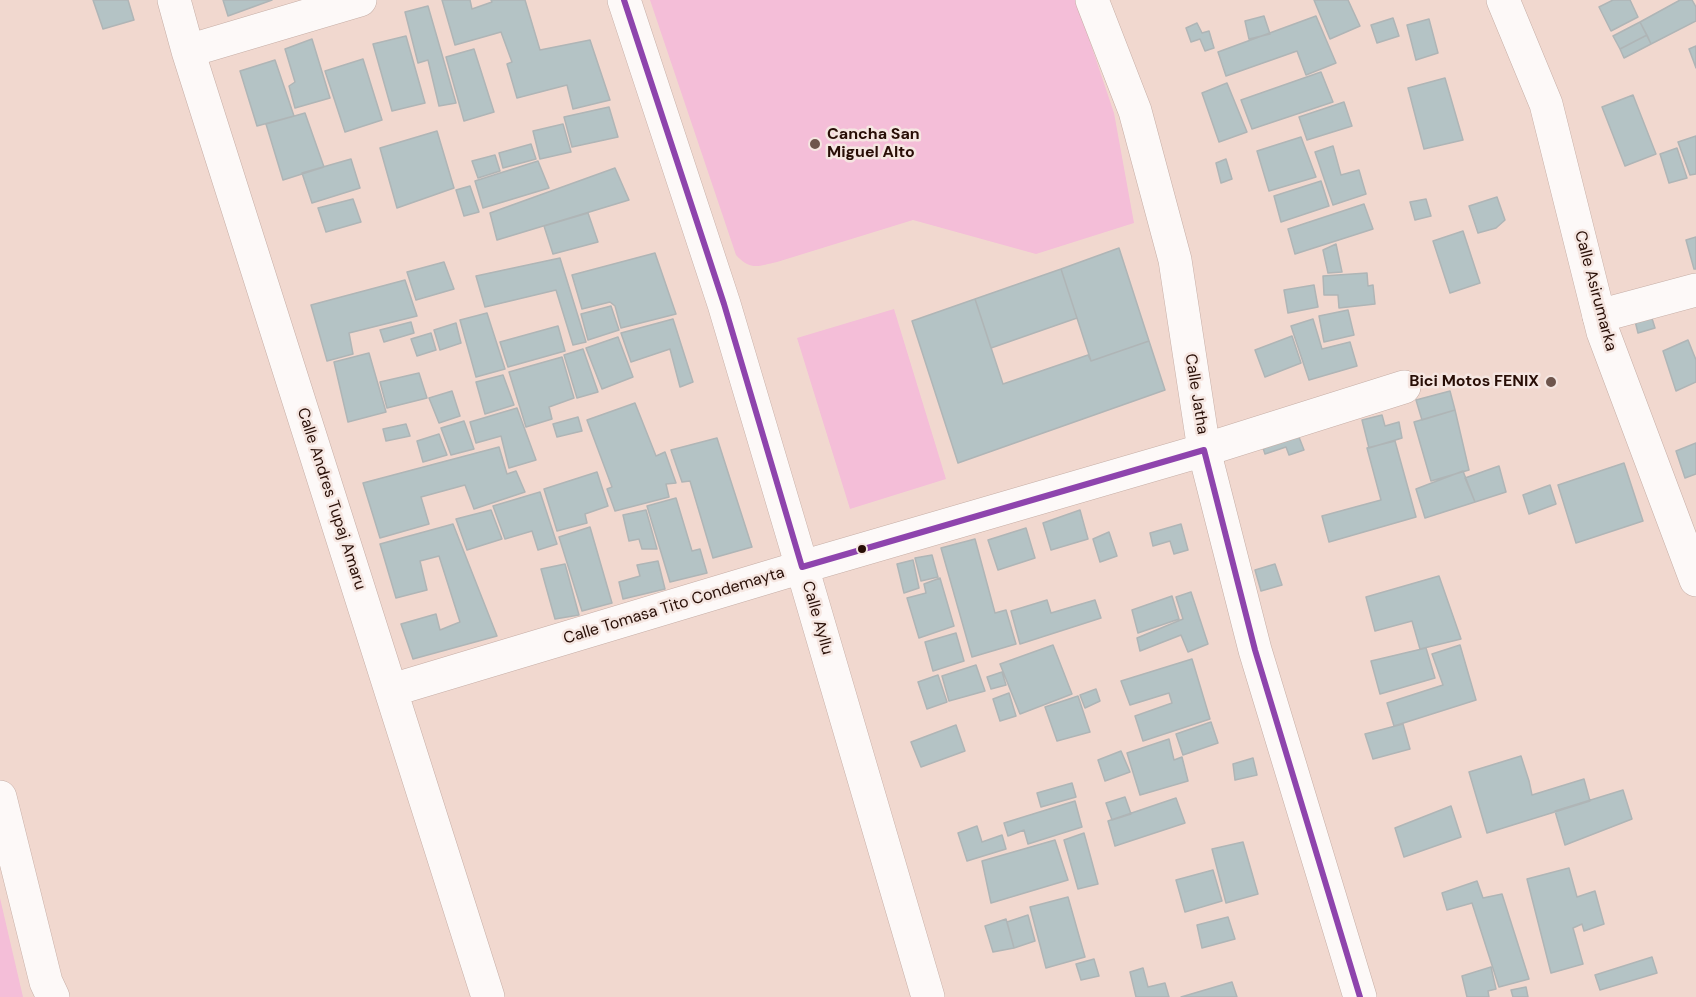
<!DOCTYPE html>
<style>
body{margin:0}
canvas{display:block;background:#f1d8cf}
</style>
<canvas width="1696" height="997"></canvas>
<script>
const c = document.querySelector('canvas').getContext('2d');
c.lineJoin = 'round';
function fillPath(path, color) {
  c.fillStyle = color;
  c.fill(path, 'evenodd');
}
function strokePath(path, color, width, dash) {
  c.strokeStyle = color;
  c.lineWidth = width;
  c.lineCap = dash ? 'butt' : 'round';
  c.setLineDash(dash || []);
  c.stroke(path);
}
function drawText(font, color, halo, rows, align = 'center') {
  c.font = font + ' "DM Sans",sans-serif';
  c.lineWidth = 5;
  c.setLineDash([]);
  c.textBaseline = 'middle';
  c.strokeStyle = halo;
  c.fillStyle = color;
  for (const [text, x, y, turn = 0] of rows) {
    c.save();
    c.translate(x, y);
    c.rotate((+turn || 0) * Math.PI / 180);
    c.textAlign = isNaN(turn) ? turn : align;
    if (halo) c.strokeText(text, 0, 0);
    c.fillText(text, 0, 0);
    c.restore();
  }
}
fillPath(new Path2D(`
 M650 0H1076L1114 113 1134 223 1036 254 913 220 777 262C758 266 751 271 736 255Z
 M894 309 946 479 850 509 797 338Z
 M0 898 23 997H0Z`), '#f4bed8');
const building = new Path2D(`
 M93 0H128L134 20 103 29Z
 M223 0H272L228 16Z
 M442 0H470L472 9 492 2 491 0H525L540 50 590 40 610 100 573 109 567 85 517 98 507 64 512 62 501 32 455 45Z
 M1314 0H1348L1360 26 1330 39Z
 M1613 0H1630L1638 17 1611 31 1599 7Z
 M1680 0H1692L1696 7V21L1651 44 1640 22Z
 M428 6 456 103 439 106 428 60 418 63 405 12Z
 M1264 16 1270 34 1249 39 1245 21Z
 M1316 16 1336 63 1306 75 1297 51 1226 76 1218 52Z
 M1393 18 1399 36 1377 43 1371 25Z
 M1429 19 1438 53 1416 60 1407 25Z
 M1640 22 1647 35 1620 49 1613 36Z
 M1197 23 1202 33 1209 31 1214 48 1205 51 1200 39 1191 42 1186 28Z
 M1647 35 1651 44 1624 58 1620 49Z
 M406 36 425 103 392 111 373 44Z
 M312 39 330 98 295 108 289 86 295 82 285 49Z
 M1696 46V68L1689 49Z
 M474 49 494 112 464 121 446 57Z
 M363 59 382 120 345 132 325 71Z
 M275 60 294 116 257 126 240 71Z
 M1321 72 1333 102 1252 129 1241 100Z
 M1445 78 1463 140 1424 149 1408 88Z
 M1227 83 1247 132 1219 142 1202 93Z
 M1633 95 1656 154 1625 166 1602 107Z
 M1344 102 1352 126 1307 140 1299 117Z
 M609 107 618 137 572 147 564 117Z
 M305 113 324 167 283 180 266 124Z
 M563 124 571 152 540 159 533 131Z
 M437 131 454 188 397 208 380 148Z
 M1696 136V174L1690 175 1678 142Z
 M1301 137 1316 177 1269 191 1257 151Z
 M531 144 536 159 503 168 499 153Z
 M1333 146 1341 175 1359 170 1366 194 1333 205 1315 152Z
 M1677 148 1687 178 1669 183 1660 154Z
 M495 155 500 171 478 178 472 161Z
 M351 159 360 188 312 203 302 173Z
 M1226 159 1232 179 1221 183 1216 163Z
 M538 161 549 188 483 208 475 181Z
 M615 168 629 200 497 240 490 213Z
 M1321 181 1329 206 1281 222 1274 196Z
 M470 186 479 212 464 216 456 190Z
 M1497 197 1505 220 1496 228 1478 233 1469 206Z
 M353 199 361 222 326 232 318 208Z
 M1426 199 1431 216 1415 220 1410 202Z
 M1364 204 1373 229 1295 254 1288 229Z
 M588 213 598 242 553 254 544 226Z
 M1463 231 1480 283 1450 293 1433 241Z
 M1696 237V269H1694L1686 240Z
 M1336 244 1342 272 1328 273 1323 250Z
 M1119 248 1149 341 1091 361 1061 269Z
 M655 253 676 314 621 328 615 306 610 302 582 309 572 275Z
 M560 258 586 342 573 345 556 290 485 307 476 276Z
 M444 262 454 289 416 300 407 272Z
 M1061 269 1077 318 991 348 975 299Z
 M1367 273 1368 286 1373 285 1375 304 1339 308 1338 295H1324L1323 276Z
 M405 280 417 316 349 333 353 354 327 361 311 305Z
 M1314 285 1318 307 1288 313 1284 290Z
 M975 299 1003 384 1088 355 1091 361 1149 341 1165 390 958 463 912 321Z
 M611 306 619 330 588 340 581 314Z
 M1348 310 1354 335 1324 342 1319 316Z
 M1650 312 1655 328 1638 333 1634 317Z
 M487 313 505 369 476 377 460 320Z
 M673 319 693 382 680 387 670 349 631 362 621 333Z
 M1313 319 1322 349 1350 342 1357 366 1309 380 1291 326Z
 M411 322 414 333 384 342 380 330Z
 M456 323 461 343 440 350 434 330Z
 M558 326 565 351 508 367 500 342Z
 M431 333 436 350 417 356 411 339Z
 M1292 336 1301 363 1265 377 1255 350Z
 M618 337 633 377 602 389 586 348Z
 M1688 340 1696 360V382L1676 391 1663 351Z
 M583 349 598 392 577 398 564 355Z
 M369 353 386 412 348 422 334 362Z
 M562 357 574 398 549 407 552 419 526 427 509 372Z
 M419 373 427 398 387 408 380 382Z
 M503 375 514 405 485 414 476 382Z
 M452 391 460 416 439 423 429 398Z
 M1450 391 1455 410 1422 420 1416 400Z
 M635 403 656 456 665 452 676 483 666 484 669 497 615 511 607 489 612 487 587 420Z
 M517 408 536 460 509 468 501 436 476 443 470 422Z
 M1455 410 1469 470 1431 481 1414 422Z
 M1382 415 1385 426 1399 422 1402 438 1369 448 1362 420Z
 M578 417 582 431 557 437 553 424Z
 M464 421 474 449 451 455 441 428Z
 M406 424 410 436 386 441 383 429Z
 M1297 432 1304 450 1289 455 1286 447 1265 454 1262 445Z
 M439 434 447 455 423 462 417 441Z
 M717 438 752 547 713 558 690 481 682 482 671 450Z
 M1395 441 1416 517 1329 542 1322 516 1381 500 1367 448Z
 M1696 443V474L1685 478 1676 451Z
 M499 447 507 474 516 471 525 492 474 509 465 485 421 497 429 524 380 538 363 483Z
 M1624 463 1643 521 1576 543 1558 485Z
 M1499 466 1506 492 1475 502 1465 478Z
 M1463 471 1475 502 1425 518 1416 489Z
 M597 472 608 506 585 514 587 523 557 531 544 489Z
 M1550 485 1556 504 1529 514 1523 495Z
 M540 492 557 544 538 550 532 531 505 539 493 506Z
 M676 498 692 551 700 549 707 573 670 582 647 506Z
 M491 510 502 539 467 550 456 519Z
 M646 510 657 549H642L639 539 629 541 623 515Z
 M1080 510 1088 539 1051 550 1043 523Z
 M453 524 497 636 413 659 401 624 436 614 440 630 460 622 439 556 420 561 427 590 396 598 380 544Z
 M1181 524 1188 550 1174 554 1170 541 1153 546 1150 533Z
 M590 527 612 603 582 611 559 537Z
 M1026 528 1035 558 998 570 988 540Z
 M1109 532 1117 556 1100 562 1093 539Z
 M975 539 995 613 1006 610 1016 644 972 657 941 548Z
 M932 555 938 577 921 581 915 558Z
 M913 560 919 588 904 593 897 564Z
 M658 561 665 589 623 599 619 582 640 576 637 565Z
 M565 564 579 615 555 619 541 569Z
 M1275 564 1282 585 1261 591 1255 570Z
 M1439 576 1461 639 1420 649 1412 621 1375 631 1366 597Z
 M940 578 954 626 919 638 907 598 926 593 924 584Z
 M1191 592 1208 644 1188 652 1181 635 1140 651 1137 638 1183 619 1176 597Z
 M1172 596 1179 619 1138 633 1132 610Z
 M1047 600 1051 613 1095 600 1101 618 1020 644 1011 611Z
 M956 633 964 661 933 671 925 642Z
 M1053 645 1072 694 1020 714 1000 664Z
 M1460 645 1476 700 1394 726 1387 703 1443 685 1432 654Z
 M1426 648 1435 678 1380 694 1371 661Z
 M1192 659 1210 719 1143 741 1135 716 1172 703 1169 693 1130 705 1121 681Z
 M976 665 985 691 949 701 942 676Z
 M1002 672 1006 685 991 689 987 677Z
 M938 675 947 702 927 709 918 682Z
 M1096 689 1100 701 1085 708 1080 695Z
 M1009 693 1016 716 1000 721 993 699Z
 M1078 696 1090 732 1057 741 1045 707Z
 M1211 722 1218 743 1183 755 1176 734Z
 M1403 724 1410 749 1373 759 1365 734Z
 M956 725 965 751 921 767 911 742Z
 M1169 739 1174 760 1182 757 1188 781 1140 795 1127 753Z
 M1121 751 1130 772 1105 781 1098 760Z
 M1521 756 1529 781 1532 795 1584 779 1590 801 1487 833 1469 772Z
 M1253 758 1257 775 1235 780 1233 764Z
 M1072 783 1076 797 1041 807 1037 793Z
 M1623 790 1632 819 1565 845 1555 811Z
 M1125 797 1131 814 1112 820 1106 803Z
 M1176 798 1185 823 1115 846 1108 821Z
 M1075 801 1082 827 1028 844 1024 830 1008 836 1004 823Z
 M1451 806 1461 837 1404 857 1395 828Z
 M977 826 982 842 1002 835 1006 849 967 861 958 833Z
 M1084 833 1098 884 1078 889 1064 840Z
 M1055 840 1068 880 991 903 982 861Z
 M1243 842 1258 894 1226 903 1212 849Z
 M1569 868 1577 897 1595 891 1604 924 1584 931 1582 924 1573 928 1583 964 1551 973 1527 879Z
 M1213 870 1222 901 1185 912 1176 880Z
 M1477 881 1483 898 1502 894 1529 979 1499 987 1472 903 1447 910 1442 893Z
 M1068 897 1085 957 1046 968 1030 907Z
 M1028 915 1035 941 1014 948 1007 922Z
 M1228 917 1235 939 1202 948 1197 925Z
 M1006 919 1014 948 993 952 985 926Z
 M1652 957 1657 973 1600 990 1595 975Z
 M1094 959 1099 976 1081 980 1076 964Z
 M1491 967 1496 989 1488 991 1489 997H1467L1462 976Z
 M1143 968 1148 987 1165 983 1169 997H1136L1130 972Z
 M1232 982 1237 997H1181Z
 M1526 987 1528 997H1513L1511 990Z`);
fillPath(building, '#b4c3c5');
strokePath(building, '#afb5b6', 1.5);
const street = new Path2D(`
 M174 0 188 51 488 997
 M1092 0 1135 111 1175 260 1204 450 1404 387
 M188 51 360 0
 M1599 316 1696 290
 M392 690 802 567 928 997
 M0 797 46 982 53 997`);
const secondary = new Path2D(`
 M624 0 724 304 802 567 1204 450 1255 650 1360 997
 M1503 0 1546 104 1603 332 1696 580`);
strokePath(street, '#c6aea6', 34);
strokePath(secondary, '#c6aea6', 34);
strokePath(street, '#fdf9f8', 33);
strokePath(secondary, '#fdf9f8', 33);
strokePath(new Path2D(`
 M624 0 724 304 802 567
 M1204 450 1255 650 1360 997
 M802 567 1204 450`), '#8e44ad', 6);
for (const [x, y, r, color] of [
 [815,144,6,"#6e554c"],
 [1551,382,6,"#6e554c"],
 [862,549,5,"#280e06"]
]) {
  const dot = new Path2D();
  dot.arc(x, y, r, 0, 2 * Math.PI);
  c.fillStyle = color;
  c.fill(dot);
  strokePath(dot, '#f5e6e1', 2);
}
drawText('bold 16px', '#280e06', '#f5e6e1', [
 ["Cancha San",827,135],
 ["Miguel Alto",827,153],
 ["Bici Motos FENIX",1539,382,"right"]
], 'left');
drawText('16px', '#280e06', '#f5e6e1', [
 ["Calle Asirumarka",1595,291,75],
 ["Calle Jatha",1196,394,81],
 ["Calle Andres Tupaj Amaru",331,499,72],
 ["Calle Tomasa Tito Condemayta",674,606,-17],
 ["Calle Ayllu",817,618,74]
]);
</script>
